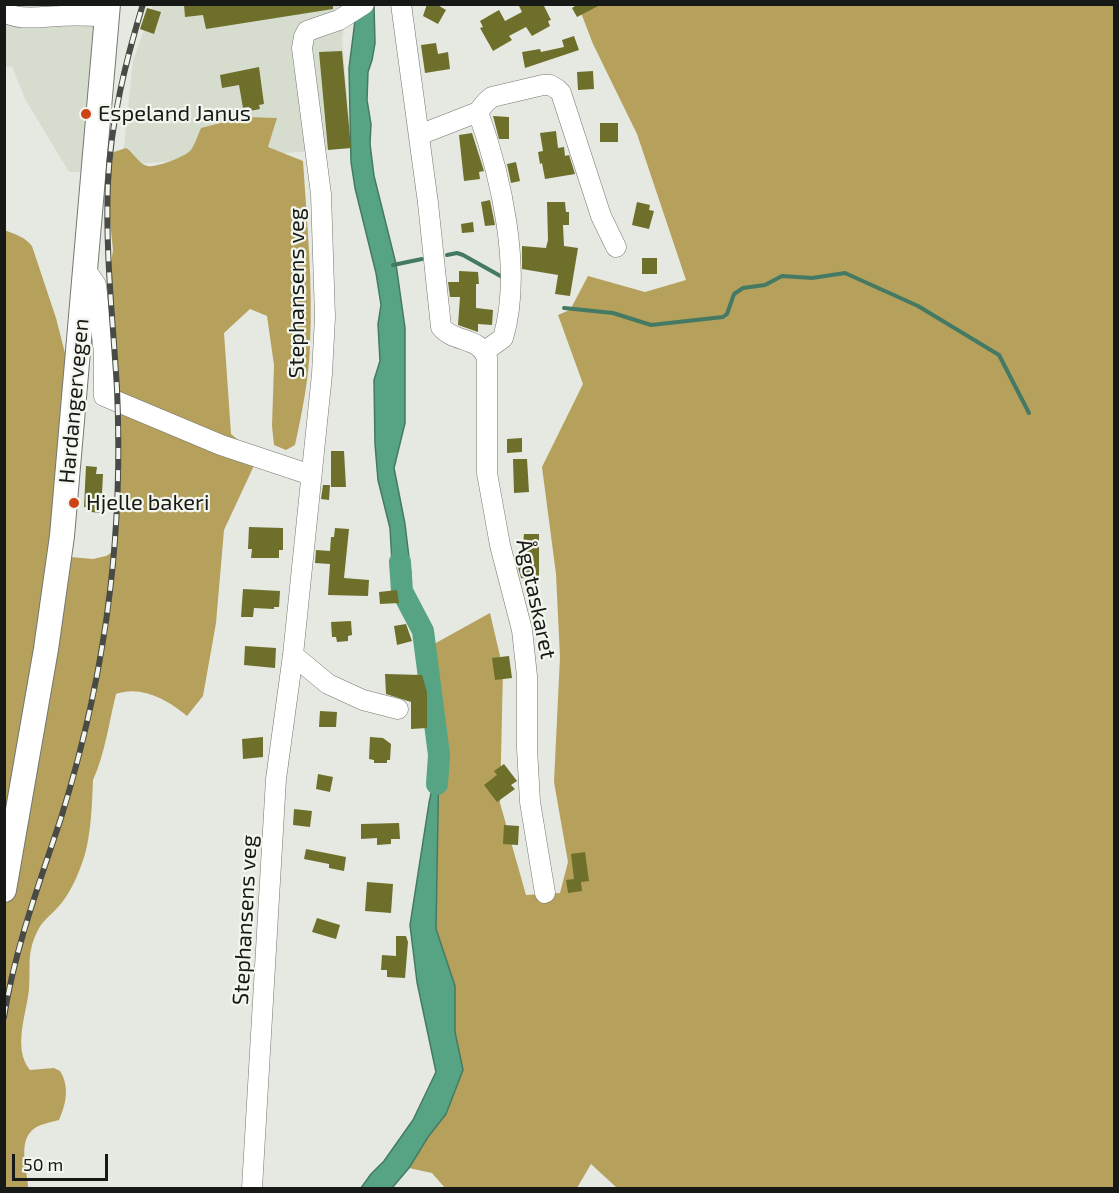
<!DOCTYPE html>
<meta charset="utf-8">
<style>
body{margin:0}
#map{position:relative;width:1119px;height:1193px;overflow:hidden;background:#e5e9e1;font-family:"Exo 2",sans-serif}
canvas{display:block}
.frame{position:absolute;inset:0;border:6px solid #171916;pointer-events:none}
.scale{position:absolute;left:12px;top:1154px;width:96px;height:27px;box-sizing:border-box;border:3px solid #171916;border-top:0;padding-left:8px;font-size:18px;line-height:21px;white-space:nowrap;color:#171916;-webkit-text-stroke:4px #f2f6ee;paint-order:stroke}
</style>
<div id="map">
<canvas width="1119" height="1193"></canvas>
<div class="frame"></div>
<div class="scale">50 m</div>
</div>
<script>
const c = document.querySelector('canvas').getContext('2d');
c.lineJoin = 'round';
function fillPath(path, color) {
  c.fillStyle = color;
  c.fill(path, 'evenodd');
}
function strokePath(path, color, width, dash) {
  c.strokeStyle = color;
  c.lineWidth = width;
  c.lineCap = dash ? 'butt' : 'round';
  c.setLineDash(dash || []);
  c.stroke(path);
}
function drawText(font, color, halo, rows, align = 'center') {
  c.font = font + ' "Exo 2",sans-serif';
  c.lineWidth = 4.5;
  c.setLineDash([]);
  c.textBaseline = 'middle';
  c.strokeStyle = halo;
  c.fillStyle = color;
  for (const [text, x, y, turn = 0] of rows) {
    c.save();
    c.translate(x, y);
    c.rotate((+turn || 0) * Math.PI / 180);
    c.textAlign = isNaN(turn) ? turn : align;
    if (halo) c.strokeText(text, 0, 0);
    c.fillText(text, 0, 0);
    c.restore();
  }
}
fillPath(new Path2D(`
 M5 5H108L82 172H69L25 99 12 66 5 67Z
 M153 5H347L342 40 352 148 122 165 133 61Z`), '#d6ddcf');
fillPath(new Path2D(`
 M578 5H1114V1188H617L591 1164 577 1188H445L432 1173 409 1168 428 1137 446 1114 463 1070 455 1032V986L436 929 439 755 425 649 490 613 503 669 500 803 526 895 560 893 568 862 554 782 560 657 556 574 542 467 583 384 558 315 570 310 588 276 645 292 686 280 637 134 593 44Z
 M244 117 277 118 268 147 303 161C307 222 313 284 310 345 309 378 302 413 295 445L286 450 274 445 272 426 274 365 267 316 250 309 224 333 231 434 260 458 258 457 224 530 216 623 203 696 187 716C168 700 141 685 116 694 109 722 105 754 93 780 92 805 91 842 81 866 76 880 68 896 59 906 51 915 43 920 38 930 26 954 31 965 29 989 27 1013 12 1048 30 1070L54 1068 60 1071C70 1087 66 1104 59 1120 52 1122 41 1124 35 1128 16 1141 28 1170 28 1188H4V230C15 234 25 237 32 246L56 318 67 361 70 557 93 559 106 556 111 553 116 541 114 520 120 475 115 436 120 404 111 330 108 282 113 250 108 201 111 176 110 157 114 152 126 148C133 152 139 164 147 166 156 168 185 157 191 150 195 144 198 135 201 128Z`), '#b5a05c');
const water = new Path2D(`
 M357 5H374L375 43 372 60 368 72 367 100 371 124 370 144 374 176 396 264 405 328V423L394 468 405 524 411 574 402 591 395 577 392 562 390 528 378 480 375 444 374 380 380 361 378 324 381 305 376 273 355 188 351 162 349 68Z
 M439 755 436 929 455 986V1032L463 1070 446 1114 428 1137 409 1168 392 1188H361L371 1174 384 1161 413 1120 436 1072 417 982 410 925 429 803Z`);
fillPath(water, '#57a484');
strokePath(water, '#447a63', 1.5);
strokePath(new Path2D(`
 M447 255 457 253 463 255 504 278
 M393 265 422 259
 M564 308 613 313 651 325 723 317 727 314 734 294 743 288 765 285 782 276 812 278 845 273 918 306 999 355 1029 413`), '#447a63', 4);
strokePath(new Path2D(`
 M400 562 402 591 423 631 439 755 437 784`), '#57a484', 22);
fillPath(new Path2D(`
 M184 4H333V9L206 29 203 15 185 17Z
 M427 4H436L446 10 438 24 423 16Z
 M518 4H543L551 20 548 21 550 26 532 36 526 27 509 36 512 40 493 51 480 28 483 27 480 21 499 10 505 21 522 12Z
 M578 4H602L577 17 572 8Z
 M147 8 161 12 154 34 140 29Z
 M574 36 579 50 525 68 522 52 540 49 541 52 564 47 562 40Z
 M436 43 438 54 448 52 450 69 425 73 421 45Z
 M342 51 351 148 328 150 319 52Z
 M259 67 264 104 259 105 260 109 250 111 249 107 243 108 239 85 222 88 220 75Z
 M593 71 594 89 578 90 577 72Z
 M493 116 509 117V139H499Z
 M600 123H618V142H600Z
 M556 131 558 148 564 147 565 156 569 155 575 174 545 179 542 163 540 164 538 152 543 151 540 133Z
 M472 133 484 171 479 172 480 179 464 181 459 135Z
 M516 162 520 181 511 183 507 164Z
 M490 200 495 225 485 226 481 202Z
 M547 202H565L566 212H569V225H563L564 246 578 248 570 296 555 294 558 275 522 269V246L546 248 548 240Z
 M637 202 650 205 649 210 654 211 649 229 632 225Z
 M473 222 474 232 462 233 461 224Z
 M642 258H657V274H642Z
 M459 271 478 272 479 284H476V308L493 310 492 325 478 324V332L458 325 460 297H450L448 282H459Z
 M522 438V452L507 453V439Z
 M331 451H344L346 487H331Z
 M513 459H527L529 492 514 493Z
 M86 466 97 467 96 474H103L101 513 91 512V508L84 507Z
 M323 485H330L329 500 321 499Z
 M249 527 283 528V550H279V558H251L252 549H248Z
 M335 528 349 529 344 578 369 580 368 596 328 595 330 564 315 563 316 550 330 551 331 537H334Z
 M524 534H539V579L521 578 517 564 521 565Z
 M243 589 280 591 279 607H274V609L254 608 253 617H241Z
 M397 590 399 603 380 604 379 592Z
 M351 621 352 635 348 636V641L337 642 336 637H332L331 622Z
 M406 624 412 641 397 645 394 626Z
 M245 646 276 648 275 668 244 665Z
 M509 656 512 678 495 680 492 658Z
 M385 674 422 675 427 692V728L411 729V702L386 694Z
 M320 711 337 712 336 727H319Z
 M263 737V757L243 759 242 739Z
 M370 737 383 738 391 744 390 760H387V763H374V760L369 759Z
 M504 764 517 781 511 785 515 789 497 802 484 785 497 775 494 771Z
 M318 774 333 777 330 792 316 789Z
 M294 809 312 811 310 827 293 825Z
 M399 823 400 839H391V844L377 845V838L361 839V824Z
 M504 825 519 826 518 845 503 844Z
 M306 849 346 857 344 871 329 868V864L304 859Z
 M585 852 589 881 581 882 582 891 568 893 566 880 574 879 571 854Z
 M367 882 393 884 391 913 365 911Z
 M317 918 340 925 336 939 312 932Z
 M396 936H406L408 942 405 978 387 977V970H381L382 955 396 956Z`), '#6d6f2a');
const minor = new Path2D(`
 M401 4 428 203 441 327C454 343 479 336 487 358V473L500 545 522 630 527 676V748L530 802 545 893
 M4 11C16 22 45 16 60 16 75 15 91 16 107 16
 M478 112C501 176 523 271 503 338L485 351
 M419 135 478 112 486 102 492 97 543 85H550L557 89 561 93 601 216 616 247
 M85 269 96 285 104 353V396L221 445 311 475
 M293 655 328 684 363 700 398 709
 M252 1188 276 779 293 655 322 374 325 317 321 194 302 48 304 37 307 31 339 20 364 4`);
const major = new Path2D(`
 M4 890 46 649 62 536 108 4`);
strokePath(minor, '#747770', 21);
strokePath(major, '#747770', 26);
strokePath(minor, '#fff', 20);
strokePath(major, '#fff', 24);
const rail = new Path2D(`
 M4 1017C15 948 39 884 61 818 84 744 101 668 110 591 118 524 120 456 117 389 113 320 105 251 108 182 111 121 125 63 143 4`);
strokePath(rail, '#484a46', 6);
strokePath(rail, '#f2f6ee', 4, [11]);
for (const [x, y, r, color] of [
 [86,114,6,"#cc4415"],
 [74,503,6,"#cc4415"]
]) {
  const dot = new Path2D();
  dot.arc(x, y, r, 0, 2 * Math.PI);
  c.fillStyle = color;
  c.fill(dot);
  strokePath(dot, '#f2f6ee', 2);
}
drawText('22px', '#171916', '#f2f6ee', [
 ["Espeland Janus",98,114],
 ["Hjelle bakeri",86,503]
], 'left');
drawText('22px', '#171916', '#f2f6ee', [
 ["Stephansens veg",297,293,-90],
 ["Hardangervegen",74,401,-85],
 ["Ågotaskaret",536,599,78],
 ["Stephansens veg",245,920,-87]
]);
</script>
